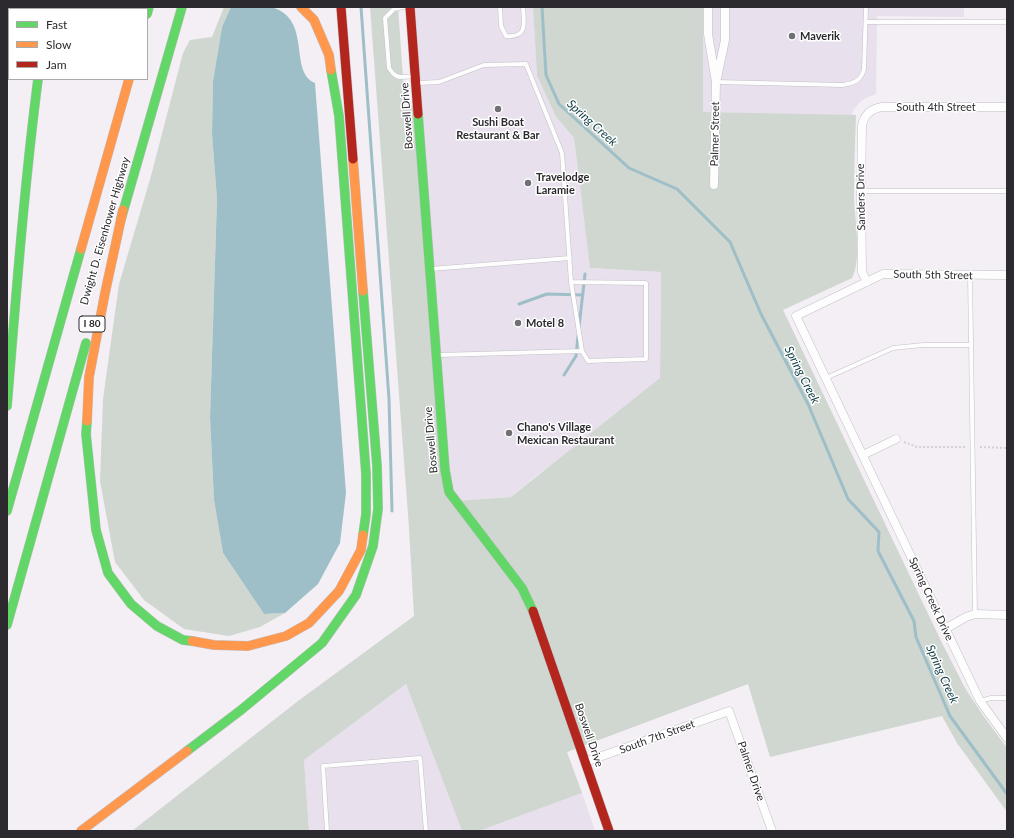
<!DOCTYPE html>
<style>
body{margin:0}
#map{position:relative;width:1014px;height:838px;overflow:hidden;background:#f3eff5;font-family:Lato,sans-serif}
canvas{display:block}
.frame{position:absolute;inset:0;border:8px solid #2c2a2e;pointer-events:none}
.legend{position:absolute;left:8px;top:8px;width:140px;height:72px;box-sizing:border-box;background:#fff;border:1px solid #abaaab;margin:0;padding:5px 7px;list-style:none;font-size:12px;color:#2c2a2e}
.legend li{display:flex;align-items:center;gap:8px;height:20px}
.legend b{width:20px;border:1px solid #abaaab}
</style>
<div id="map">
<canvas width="1014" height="838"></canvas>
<div class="frame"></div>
<ul class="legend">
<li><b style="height:5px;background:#63d668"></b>Fast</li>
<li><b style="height:5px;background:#ff974d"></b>Slow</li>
<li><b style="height:5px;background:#b3261e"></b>Jam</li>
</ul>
</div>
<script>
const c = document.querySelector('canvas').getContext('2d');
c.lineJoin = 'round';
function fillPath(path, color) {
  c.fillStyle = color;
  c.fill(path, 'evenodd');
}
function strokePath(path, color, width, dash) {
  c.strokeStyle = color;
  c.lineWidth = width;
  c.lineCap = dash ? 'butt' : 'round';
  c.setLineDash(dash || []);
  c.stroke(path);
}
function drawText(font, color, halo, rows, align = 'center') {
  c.font = font + ' Lato,sans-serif';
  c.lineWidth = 3;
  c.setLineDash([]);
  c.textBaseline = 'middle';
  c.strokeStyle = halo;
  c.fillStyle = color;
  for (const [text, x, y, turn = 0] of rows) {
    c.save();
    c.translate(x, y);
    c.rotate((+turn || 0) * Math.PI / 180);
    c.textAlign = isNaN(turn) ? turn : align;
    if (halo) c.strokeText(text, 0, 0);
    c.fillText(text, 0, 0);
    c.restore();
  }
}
fillPath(new Path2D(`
 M410 7H533L537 76 556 117 574 138 590 268 661 272 660 379 606 425 536 476 511 497 455 501 449 492Z
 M703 7H964V17L877 16 876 94 868 97 861 101 854 109 851 116 703 112Z
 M406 684 462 831H309L304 760Z
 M582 793 595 831H479Z`), '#e8e0ec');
fillPath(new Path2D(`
 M224 7H231L222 27 213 81 212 134 217 199 210 418 214 500 223 553 264 614 285 613 260 627 229 636 184 629 144 600 115 562 100 481 103 399 119 284 151 176 183 53 190 40 212 37Z
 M370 7H398L405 106 418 105 445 470 455 501 511 497 660 378 661 272 590 268 574 138 556 117 537 76 533 7H703V112L856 115C855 143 854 171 854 199 855 220 862 260 852 278L783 310 942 643 965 688 982 714 1007 748V812L957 743 942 716 770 757 748 684 567 752 582 793 479 831H462L406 684 304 760 309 831H132L298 701 414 616 409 528Z`), '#cfd7d0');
fillPath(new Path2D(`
 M231 7C240 7 263 5 271 7 313 18 288 72 315 83L346 493 340 543 318 584 285 613 264 614 223 553 214 500 210 418 217 199 212 134 213 81 222 27Z`), '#9ebfc8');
strokePath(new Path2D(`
 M361 7 389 399 392 511
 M542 7 546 75 559 104 629 168 677 189 730 242 761 314 808 404 848 499 879 532 878 551 914 621 916 637 950 716 1007 794
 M519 304 547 294 583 295
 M579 327 585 274
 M564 375 576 356 578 336`), '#9ebfc8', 3);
const lane = new Path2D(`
 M404 7 394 9 385 18 389 68C396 80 402 77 414 76
 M500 7 501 26 506 36C528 38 524 23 523 7
 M866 22H1007
 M716 82 843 85C854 83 861 81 864 69L866 7
 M418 83 439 82 484 65 526 64 562 153 571 282 582 351 588 361 646 359V283L571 282
 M861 191H1007
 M430 269 570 258
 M970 275 975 614
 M438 355 582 351
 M826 378 893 348 923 345H971
 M980 701 991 698H1007
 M327 831 323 766 420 758 426 831`);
const street = new Path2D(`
 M708 7V34L716 82 714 185
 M717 78 725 40V7
 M1007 275 883 274 796 316 980 701 1007 738
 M867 282 862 272 861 191 862 126C864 115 870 109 882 107H1007
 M863 455 896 439
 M945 629 966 617 975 614 1007 615
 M585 762 729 711 772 831`);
const fast = new Path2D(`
 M7 14 9 13
 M147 14 149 7
 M331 70 339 116 366 474V514L363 535
 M418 114 445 470 449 492 522 588 533 611
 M121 219 182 7
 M7 406C16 297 24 188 38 79
 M87 421 86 434 96 530 108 573 131 604 157 626 183 640 192 641
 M7 511 81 249
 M7 625 86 343
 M187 751 241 710 322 643 356 595 373 546 378 509 377 466 363 291`);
const slow = new Path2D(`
 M301 7 314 20 329 55 331 70
 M38 9 51 7
 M7 49 9 50
 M353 159 363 291
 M81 249 129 79
 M87 421 89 377 105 293 123 210
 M192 641 214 645 248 646 286 636 309 623 339 591 361 550 363 535
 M81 831 187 751`);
const jam = new Path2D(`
 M341 7 353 159
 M410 7 418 114
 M533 611 609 831`);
strokePath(lane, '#c3c0c5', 5);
strokePath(street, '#c3c0c5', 9);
strokePath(fast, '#c3c0c5', 10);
strokePath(slow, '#c3c0c5', 10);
strokePath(jam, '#c3c0c5', 10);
strokePath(new Path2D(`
 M904 442 917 447H967
 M980 447 1007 448`), '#d2d1d2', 2, [2, 2]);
strokePath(lane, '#fdfdfe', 4);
strokePath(street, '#fdfdfe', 8);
strokePath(fast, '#63d668', 9);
strokePath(slow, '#ff974d', 9);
strokePath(jam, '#b3261e', 9);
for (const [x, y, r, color] of [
 [792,36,4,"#726f74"],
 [498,109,4,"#726f74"],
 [528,183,4,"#726f74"],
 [518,323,4,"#726f74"],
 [509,433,4,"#726f74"]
]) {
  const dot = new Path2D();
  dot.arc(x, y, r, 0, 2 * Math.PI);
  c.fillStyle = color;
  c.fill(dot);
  strokePath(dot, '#fff', 1.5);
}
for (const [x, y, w] of [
 [92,324,26]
]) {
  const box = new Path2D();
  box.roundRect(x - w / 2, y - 8, w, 16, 3);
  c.fillStyle = '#fff';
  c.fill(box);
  strokePath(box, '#2c2a2e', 1);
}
drawText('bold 10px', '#2c2a2e', null, [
 ["I 80",92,324]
]);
drawText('bold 11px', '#2c2a2e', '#fff', [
 ["Maverik",800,36],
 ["Sushi Boat",498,122,"center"],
 ["Restaurant & Bar",498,135,"center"],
 ["Travelodge",536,177],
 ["Laramie",536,190],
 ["Motel 8",526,323],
 ["Chano's Village",517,427],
 ["Mexican Restaurant",517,440]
], 'left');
drawText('11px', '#2c2a2e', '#fff', [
 ["South 4th Street",936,107],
 ["Boswell Drive",407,116,-94],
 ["Palmer Street",715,134,-89],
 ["Sanders Drive",861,197,-91],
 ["Dwight D. Eisenhower Highway",105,231,-74],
 ["South 5th Street",933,275,1],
 ["Boswell Drive",431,440,-95],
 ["Spring Creek Drive",931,599,65],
 ["Boswell Drive",589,735,71],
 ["South 7th Street",657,737,-20],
 ["Palmer Drive",751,771,71]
]);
drawText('italic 12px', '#103d46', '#fff', [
 ["Spring Creek",592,123,42],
 ["Spring Creek",802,375,63],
 ["Spring Creek",942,674,66]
]);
</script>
